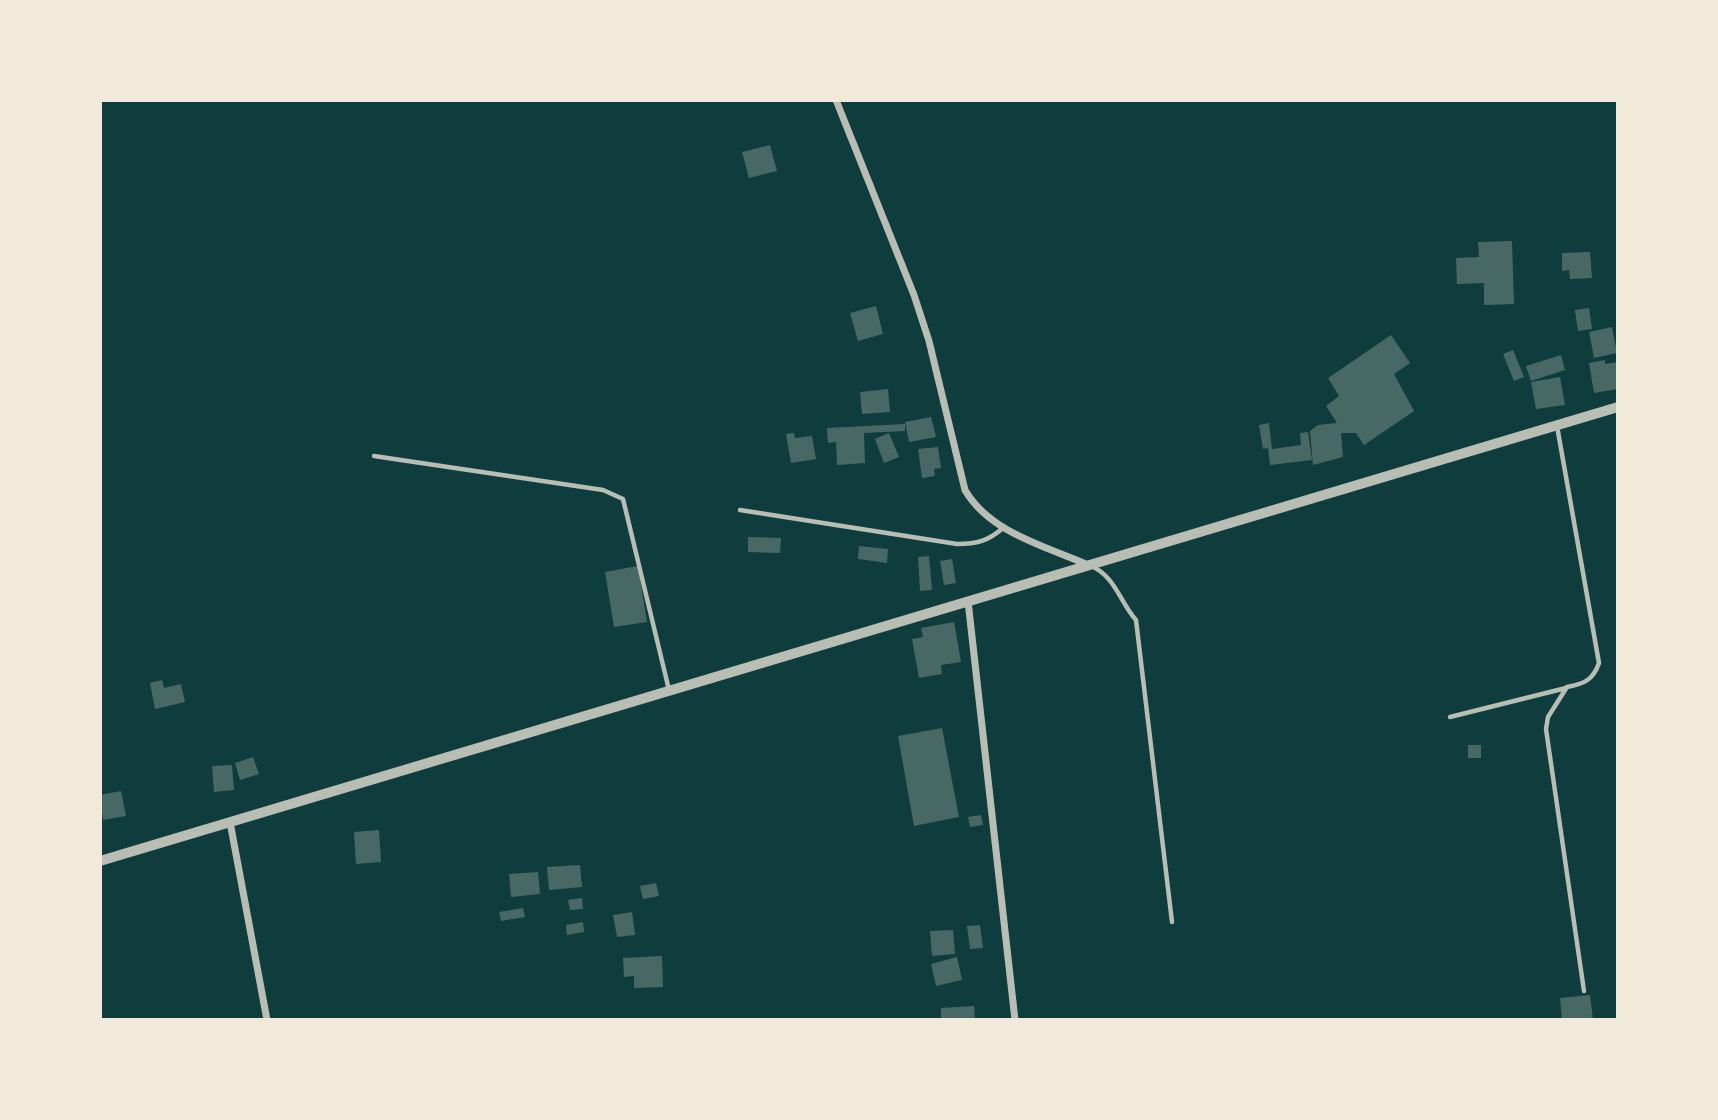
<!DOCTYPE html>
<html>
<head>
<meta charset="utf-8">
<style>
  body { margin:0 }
  #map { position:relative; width:1718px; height:1120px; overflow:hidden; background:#0f3d3e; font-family:Roboto,sans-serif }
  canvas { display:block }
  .frame { position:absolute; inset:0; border:102px solid #f1e9da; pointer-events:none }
</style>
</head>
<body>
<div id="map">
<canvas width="1718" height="1120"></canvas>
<div class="frame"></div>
</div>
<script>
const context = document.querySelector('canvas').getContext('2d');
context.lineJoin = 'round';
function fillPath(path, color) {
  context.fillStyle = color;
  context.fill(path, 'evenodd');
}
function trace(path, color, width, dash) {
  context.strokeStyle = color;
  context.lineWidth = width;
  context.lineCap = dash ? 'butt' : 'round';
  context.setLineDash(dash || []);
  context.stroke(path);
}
const building = new Path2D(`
  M770,145l7,26 -28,7 -7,-26z
  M1512,241l2,63 -30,1v-22l-27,1 -1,-26 23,-1 -1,-15z
  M1590,252l2,26 -22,1 -1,-9 -7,1v-18z
  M876,306l7,28 -25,7 -8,-28z
  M1589,308l3,21 -14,2 -3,-21z
  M1612,327l5,26 -23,5 -5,-26z
  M1391,335l19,28 -16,11 20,37 -50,34 -8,-12h-15l2,24 -30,8 -3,-34 8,-6 19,-2 -11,-17 13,-10 -11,-18z
  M1513,350l11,27 -10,4 -11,-27z
  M1561,355l4,15 -34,11 -5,-15z
  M1605,360v4l13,-2v27l-24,4 -5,-30z
  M1560,377l5,28 -29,4 -5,-27z
  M888,389l2,23 -28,2 -2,-22z
  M931,417l5,20 -27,5 -4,-20z
  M1269,423l3,26 29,-4 -1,-12 8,-1 4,28 -42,5 -2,-17 -5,1 -4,-24z
  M905,424v7l-41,2 1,30 -28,2 -1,-23 -8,1 -1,-15z
  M794,433l1,5 17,-2 4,23 -25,4 -5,-29z
  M889,433l10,24 -15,6 -9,-24z
  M938,447l3,21 -7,1 1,7 -13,2 -4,-29z
  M748,537l33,1 -1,15 -32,-1z
  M859,546l29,3 -1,14 -29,-4z
  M929,556l3,34 -12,1 -2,-34z
  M952,559l4,24 -12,2 -4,-24z
  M638,566l9,56 -33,5 -9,-55z
  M954,622l7,40 -20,3 1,9 -23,4 -7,-39 11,-2 -2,-9z
  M162,680l2,8 17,-4 4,18 -30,7 -5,-26z
  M942,728l17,89 -45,9 -16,-90z
  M1468,745h13v13h-13z
  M253,757l6,17 -19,6 -5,-17z
  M232,765l2,25 -20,2 -2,-26z
  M121,791l5,25 -23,4 -3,-25z
  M981,815l2,10 -13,2 -2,-10z
  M379,830l2,32 -25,2 -2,-32z
  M580,865l2,22 -33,3 -2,-23z
  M538,872l2,22 -29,3 -2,-23z
  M656,883l3,13 -16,3 -3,-13z
  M582,898l1,11 -13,1 -2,-10z
  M523,908l2,9 -24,4 -2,-9z
  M632,912l3,23 -18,2 -4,-22z
  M583,922l1,10 -17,3 -1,-10z
  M980,925l3,23 -13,1 -3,-23z
  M953,930l2,24 -23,2 -2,-25z
  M662,956l1,31 -29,1v-12l-10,1 -1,-19z
  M957,957l5,23 -26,6 -5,-22z
  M1590,995l3,25h-31l-2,-22z
  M974,1006l1,14h-34v-12z`);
const service = new Path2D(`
  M1557,426l42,237c-6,17 -15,21 -32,24l-19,30 -2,12 38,262
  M374,456l229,34 20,9 46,191
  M740,510l217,34c20,0 31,-3 46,-16
  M1091,566c24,10 29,36 45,54l36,302
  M1450,717l116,-29`);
const minor = new Path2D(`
  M836,100l78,195 15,46 36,149c25,43 80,56 123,75
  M968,601l47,419
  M230,822l37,198`);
const tertiary = new Path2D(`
  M100,861l1518,-454`);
fillPath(building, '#486865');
trace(service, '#b8beb3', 4.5);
trace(minor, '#b8beb3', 7);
trace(tertiary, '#b8beb3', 10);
</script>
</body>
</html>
